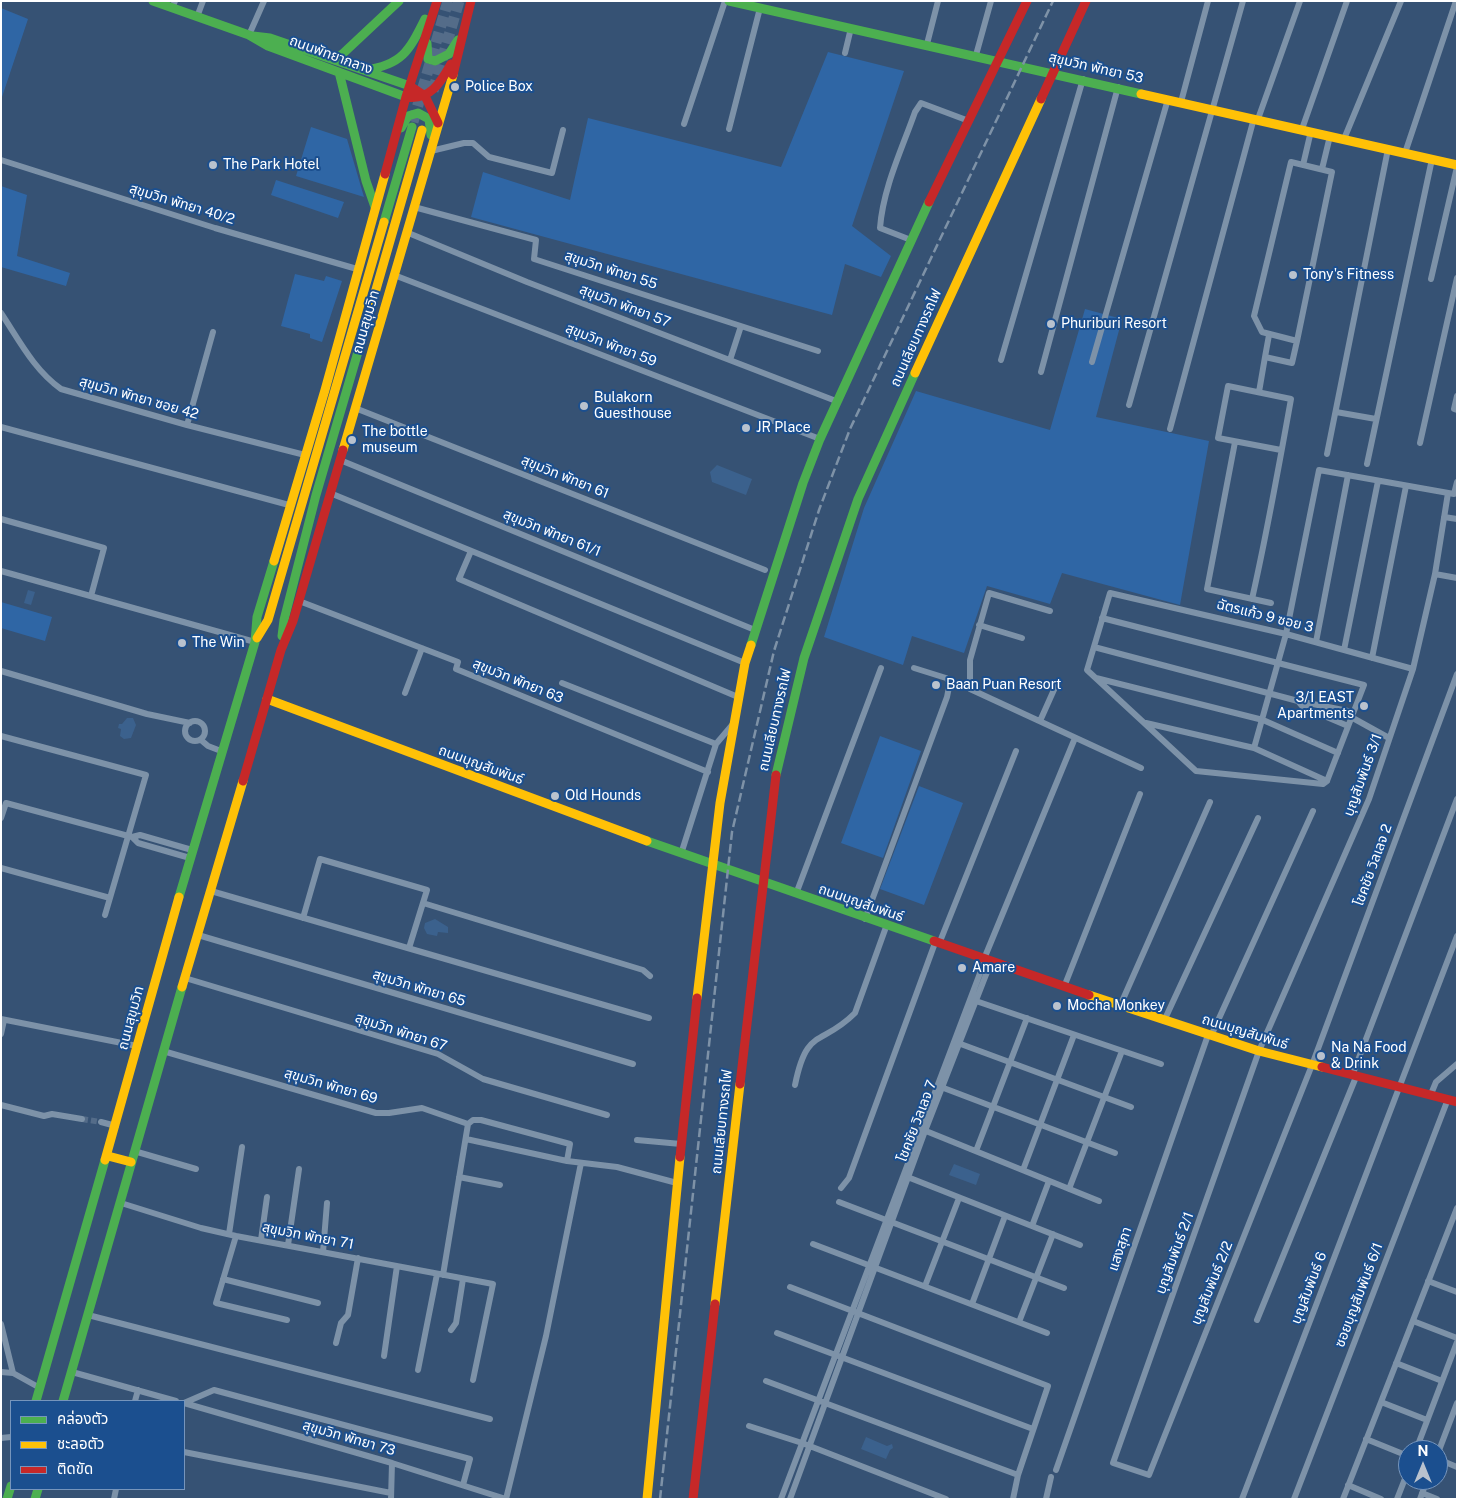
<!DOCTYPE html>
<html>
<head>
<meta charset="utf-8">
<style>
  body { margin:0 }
  #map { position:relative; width:1458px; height:1500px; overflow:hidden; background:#365274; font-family:"Public Sans","Noto Sans Thai",sans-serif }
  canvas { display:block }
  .frame { position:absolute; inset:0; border:2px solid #fff; pointer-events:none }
  .legend { position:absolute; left:10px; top:1400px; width:175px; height:90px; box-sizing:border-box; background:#1b4f8f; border:1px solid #7695bc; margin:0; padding:6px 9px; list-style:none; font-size:15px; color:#fff }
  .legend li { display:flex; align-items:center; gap:10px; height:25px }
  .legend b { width:25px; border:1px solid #7695bc }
  .north { position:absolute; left:1398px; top:1440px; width:50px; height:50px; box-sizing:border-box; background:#1b4f8f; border:1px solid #7695bc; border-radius:50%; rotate:0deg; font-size:14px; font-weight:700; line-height:20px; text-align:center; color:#fff }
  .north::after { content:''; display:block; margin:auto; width:18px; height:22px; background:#b9c2ce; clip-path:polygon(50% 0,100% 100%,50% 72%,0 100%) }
</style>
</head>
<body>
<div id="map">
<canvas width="1458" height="1500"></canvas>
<div class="frame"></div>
<ul class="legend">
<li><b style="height:6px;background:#4caf50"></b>คล่องตัว</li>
<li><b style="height:6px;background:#ffc107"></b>ชะลอตัว</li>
<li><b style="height:6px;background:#c62828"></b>ติดขัด</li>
</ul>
<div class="north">N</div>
</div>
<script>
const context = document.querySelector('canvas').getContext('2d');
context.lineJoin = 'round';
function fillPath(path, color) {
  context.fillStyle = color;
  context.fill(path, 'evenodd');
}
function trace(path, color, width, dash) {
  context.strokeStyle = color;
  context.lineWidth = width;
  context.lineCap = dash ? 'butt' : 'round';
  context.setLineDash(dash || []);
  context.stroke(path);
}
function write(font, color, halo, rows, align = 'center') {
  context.font = font + ' "Public Sans","Noto Sans Thai",sans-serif';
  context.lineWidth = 4;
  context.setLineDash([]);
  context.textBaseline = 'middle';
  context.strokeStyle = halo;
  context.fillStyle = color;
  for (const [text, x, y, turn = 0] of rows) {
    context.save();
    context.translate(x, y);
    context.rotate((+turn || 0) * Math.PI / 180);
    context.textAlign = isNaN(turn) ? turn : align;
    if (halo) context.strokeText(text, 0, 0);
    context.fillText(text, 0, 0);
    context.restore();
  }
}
const green = new Path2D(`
  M1,8l27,11 -27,81z
  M828,52l76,19 -52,155 39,30 -10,21 -36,-13 -13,51 -361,-98 12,-45 87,28 18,-82 193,49z
  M311,127l36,12 17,58 -68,-21z
  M276,180l68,22 -6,16 -67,-23z
  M1,186l26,9 -10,61 53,17 -4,13 -65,-19z
  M295,274l29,7 2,-5 16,5 -20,61 -12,-4v-4l-29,-8z
  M1085,309l37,10 -26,98 113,24 -29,164 -118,-32 -12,31 -63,-18 -23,67 -52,-17 -9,29 -79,-28 40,-129 52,-117 134,39z
  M1,602l51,15 -7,24 -44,-13z
  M880,736l41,15 -38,107 -42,-15z
  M919,786l44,17 -39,102 -44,-16z`);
const water = new Path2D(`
  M717,465l35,14 -6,16 -34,-13 -2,-10z
  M28,590l7,2 -4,13 -7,-2z
  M127,718h6l3,7 -5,13 -7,1 -4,-3 1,-7 -3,-1 1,-4h3z
  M435,919l13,8v6l-10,-1 -1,4 -10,-2 -3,-6 1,-5z
  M954,1164l26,10 -4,11 -27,-10z
  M866,1437l21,9 5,-2 1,4 -3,2 -4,9 -25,-10z`);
const streetTunnel = new Path2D(`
  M82,1119l19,3`);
const highwayTunnel = new Path2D(`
  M433,91l26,-90
  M413,122l35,-121`);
const street = new Path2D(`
  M172,8l3,-7
  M197,17l6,-16
  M249,35l15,-34
  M927,44l11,-43
  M845,53l6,-25
  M976,55l15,-54
  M1181,102l27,-101
  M1258,119l42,-118
  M684,124l41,-123
  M729,129l31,-121
  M1302,129l45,-128
  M1344,139l57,-138
  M431,151l33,-8h9l16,14 63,16 11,-43
  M1405,153l51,-152
  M1,160l214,68 142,41
  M1303,165l8,-34
  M1322,169l8,-33
  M414,207l122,33 -2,19 284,92
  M406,232l121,50 309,119
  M911,240l-31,-12c3,-40 22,-79 35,-116l6,-9 48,18
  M394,275l426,164
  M1431,279l26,-112
  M1,313c18,27 33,57 60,76l126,36 118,30
  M1269,335l-4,22 27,6 5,-22 35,-169 -41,-10 -37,154 8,16 35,9
  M730,360l11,-34
  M1001,360l82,-281
  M1092,362l76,-263
  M1041,372l77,-285
  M1259,392l6,-35
  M1457,396l-3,13 3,1
  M1129,405l114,-404
  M355,408l410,162
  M1336,412l40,7
  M187,425l26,-93
  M1,427l288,78
  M1170,429l84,-311
  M1235,442l-28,147 64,14
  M1420,443l37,-165
  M1327,454l61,-305
  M340,460l415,170
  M1367,464l65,-305
  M330,493l415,170
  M1448,493l-13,81 -22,95 -44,130 -110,252 -146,412 36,12 163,-410 145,-391
  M1444,517l13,2
  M1,519l103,29 -13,48
  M471,551l-12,28 279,118
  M1,571l254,71
  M1435,574l22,4
  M1252,599c15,-66 27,-133 39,-200l-63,-13 -10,52 63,12
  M299,601l159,61 -2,7 252,103
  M1050,611l-61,-18 -19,67v29l171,79
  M1102,618l262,67 -37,96
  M979,625l43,13
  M1316,642l32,-167
  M1094,647l204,54 55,11
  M1344,650l34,-169
  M1372,658l34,-172
  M1,671l146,43 43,9
  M1096,678l167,42 75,33
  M562,683l154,61
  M405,693l17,-45
  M1298,701l5,6 45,19
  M1351,717l38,21
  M1040,721l17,-38
  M185 731a10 10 0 1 1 20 0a10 10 0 1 1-20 0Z
  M1146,723l108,25 73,33
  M1,736l145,39 -41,140
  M201,740l7,6 13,5
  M1254,748l32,-114 33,-164 135,24 3,-12
  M1327,781l-4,3 -127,-13 -109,-101 23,-77 176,41 127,35
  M1,818l5,-15 126,34 6,6 52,15
  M132,837l8,-2 52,15
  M681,854l35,-110 17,-20
  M1,868l109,30
  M211,891l438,127
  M796,894l85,-226
  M423,903l220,67 7,6
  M303,918l17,-59 107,31 -18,58
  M865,919l82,-222 3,-15 -4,-4 -32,-10
  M198,935l435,129
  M939,944l77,-193
  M984,959l91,-221
  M185,978l253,76 45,25 124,36
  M1064,987l76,-193
  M973,1000l188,64
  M1120,1006l90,-204
  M1,1019l136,27
  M1164,1021l94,-203
  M1,1034l3,-14
  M1211,1036l102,-225
  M958,1043l173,64
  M163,1051l213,62h13l33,-5 46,16 5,-4h8l89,24 -3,17
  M1352,1076l105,-277
  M795,1085c12,-59 26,-38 60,-72l31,-86
  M941,1087l174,66
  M1431,1094l5,-12 21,-18
  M1,1105l43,11 8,-2 30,5
  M101,1122l15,4
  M921,1129l178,72
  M466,1139l101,22 50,6 60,16
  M637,1140l44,4
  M134,1151l62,18
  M976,1151l51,-133
  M1023,1170l51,-135
  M905,1176l175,69
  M459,1177l41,8
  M841,1188l8,-10 86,-235
  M1069,1189l53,-138
  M839,1202l225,86
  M121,1203l80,25 35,8 257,48 -20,96
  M1032,1226l17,-45
  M229,1234l13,-87
  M236,1236l-20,67 71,17
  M261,1240l6,-43
  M813,1244l234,89
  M288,1245l11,-76
  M323,1252l4,-49
  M443,1275l25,-151
  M223,1279l95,24
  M1428,1281l29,11
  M925,1286l34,-88
  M790,1287l258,99 -30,89 -5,24
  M972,1304l33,-88
  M88,1315l402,104
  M1257,1320l99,-243
  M1413,1321l44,17
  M1019,1322l34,-88
  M1,1324l12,49
  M451,1330l5,-7 7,-44
  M777,1333l256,96
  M336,1343l5,-20 7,-8 10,-57
  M384,1356l13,-90
  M1396,1363l46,18
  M418,1370l19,-96
  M1,1372l12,1 27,15
  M72,1372l104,29
  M766,1381l252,94
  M135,1401l3,-11
  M1381,1402l46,18
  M184,1403l208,60 114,36
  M184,1403l30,-13 256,69 -7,26
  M749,1426l53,17 144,56
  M1,1438l10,-1
  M1366,1439l42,17
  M1416,1450l41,-108
  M184,1452l207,41
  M1438,1453l19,-50
  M1438,1459l19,8
  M1056,1470l152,-435
  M1348,1485l33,14
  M1422,1493l15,6
  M114,1499l2,-10
  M391,1499l1,-36
  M506,1499l40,-163 35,-173
  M781,1499l204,-539
  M790,1499l135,-368 66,-169
  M1046,1499l5,-22
  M1242,1499l215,-563
  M1294,1499l154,-400
  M1343,1499l114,-291
  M1397,1499l11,-28
  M1420,1499l7,-19`);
const fast = new Path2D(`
  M153,1l96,34 19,11 138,51
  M729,1l412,93
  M253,36l17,2 140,48
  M427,43l1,16 7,2 14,-7 9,-14
  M336,60l63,-59
  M365,70c37,-5 44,-19 60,-51
  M339,72l27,109 9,26
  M401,128l7,-12 10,-3 11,6 2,16
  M384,222l28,-95
  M282,636l2,-16 32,-125 44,-150
  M751,645l52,-162 17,-44 109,-237
  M776,775l28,-117 54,-159 57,-126
  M647,841l287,100
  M179,897l76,-255 2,-25 17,-56
  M36,1401l69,-241
  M63,1401l119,-414
  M7,1499l4,-13
  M35,1499l3,-10`);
const slow = new Path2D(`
  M1141,94l316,71
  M360,345l62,-215
  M915,373l126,-274
  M343,450l110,-375
  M274,561l51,-171 60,-216
  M257,638l11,-18 116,-398
  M267,699l380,142
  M182,987l61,-206
  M1089,995l170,56 63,16
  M697,998l23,-195 25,-140 6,-18
  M108,1156l23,6
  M105,1160l74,-263
  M715,1304l25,-220
  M647,1499l33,-342`);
const jam = new Path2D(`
  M453,75l18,-74
  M410,86l15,10 13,27
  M406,97c24,4 35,-15 45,-33
  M1041,99l45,-98
  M385,174l21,-77 31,-96
  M929,202l98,-201
  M243,781l38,-131 12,-29 50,-171
  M934,941l155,54
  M1322,1067l135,35
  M740,1084l36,-309
  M680,1157l17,-159
  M693,1499l22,-195`);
const rail = new Path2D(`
  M660,1499l72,-667 42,-181 45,-141 31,-81 203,-428`);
const markers = [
  [455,87,5,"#b9c2ce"],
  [213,165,5,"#b9c2ce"],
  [1293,275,5,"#b9c2ce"],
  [1051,324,5,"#b9c2ce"],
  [584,406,5,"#b9c2ce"],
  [746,428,5,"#b9c2ce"],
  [352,440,5,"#b9c2ce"],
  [182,643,5,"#b9c2ce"],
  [936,685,5,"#b9c2ce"],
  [1364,706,5,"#b9c2ce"],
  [555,796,5,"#b9c2ce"],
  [962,968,5,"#b9c2ce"],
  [1057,1006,5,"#b9c2ce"],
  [1321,1056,5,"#b9c2ce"]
];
const streetNames = [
  ["ถนนพัทยากลาง",331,55,20],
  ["สุขุมวิท พัทยา 53",1096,68,13],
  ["สุขุมวิท พัทยา 40/2",182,204,17],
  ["สุขุมวิท พัทยา 55",611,270,18],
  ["สุขุมวิท พัทยา 57",625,306,21],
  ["ถนนสุขุมวิท",366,322,-74],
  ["ถนนเลียบทางรถไฟ",916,338,-66],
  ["สุขุมวิท พัทยา 59",611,345,21],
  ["สุขุมวิท พัทยา ซอย 42",139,398,16],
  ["สุขุมวิท พัทยา 61",565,477,22],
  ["สุขุมวิท พัทยา 61/1",552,533,22],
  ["ฉัตรแก้ว 9 ซอย 3",1265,616,14],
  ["สุขุมวิท พัทยา 63",518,681,22],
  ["ถนนเลียบทางรถไฟ",775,720,-77],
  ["ถนนบุญสัมพันธ์",481,765,20],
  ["บุญสัมพันธ์ 3/1",1363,775,-70],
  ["โชคชัย วิลเลจ 2",1373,865,-70],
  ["ถนนบุญสัมพันธ์",861,903,19],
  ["สุขุมวิท พัทยา 65",419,988,17],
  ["ถนนสุขุมวิท",131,1018,-75],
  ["สุขุมวิท พัทยา 67",401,1032,18],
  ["ถนนบุญสัมพันธ์",1245,1032,17],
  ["สุขุมวิท พัทยา 69",331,1086,16],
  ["โชคชัย วิลเลจ 7",917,1121,-69],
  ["ถนนเลียบทางรถไฟ",722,1122,-84],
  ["สุขุมวิท พัทยา 71",308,1236,11],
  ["แสงสุภา",1120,1249,-71],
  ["บุญสัมพันธ์ 2/1",1175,1253,-70],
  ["บุญสัมพันธ์ 2/2",1212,1283,-68],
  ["บุญสัมพันธ์ 6",1309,1288,-69],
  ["ซอยบุญสัมพันธ์ 6/1",1359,1295,-69],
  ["สุขุมวิท พัทยา 73",349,1438,16]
];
const poiNames = [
  ["Police Box",465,87],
  ["The Park Hotel",223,165],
  ["Tony's Fitness",1303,275],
  ["Phuriburi Resort",1061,324],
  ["Bulakorn",594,398],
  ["Guesthouse",594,414],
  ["JR Place",756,428],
  ["The bottle",362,432],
  ["museum",362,448],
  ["The Win",192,643],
  ["Baan Puan Resort",946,685],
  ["3/1 EAST",1354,698,"right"],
  ["Apartments",1354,714,"right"],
  ["Old Hounds",565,796],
  ["Amare",972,968],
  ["Mocha Monkey",1067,1006],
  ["Na Na Food",1331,1048],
  ["& Drink",1331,1064]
];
fillPath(green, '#2f66a5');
fillPath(water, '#3b618d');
trace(streetTunnel, '#546c89', 6, [6, 3]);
trace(highwayTunnel, '#546c89', 11, [11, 5.5]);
trace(street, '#7d92a8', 6);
trace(fast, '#4caf50', 9);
trace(slow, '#ffc107', 9);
trace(jam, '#c62828', 9);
trace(rail, '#7e92a7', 2.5, [9, 4]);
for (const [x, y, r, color] of markers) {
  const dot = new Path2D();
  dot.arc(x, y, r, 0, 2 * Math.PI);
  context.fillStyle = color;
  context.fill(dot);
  trace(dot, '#1b4f8f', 2);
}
write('14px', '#fff', '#1b4f8f', streetNames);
write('14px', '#fff', '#1b4f8f', poiNames, 'left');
</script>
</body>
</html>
